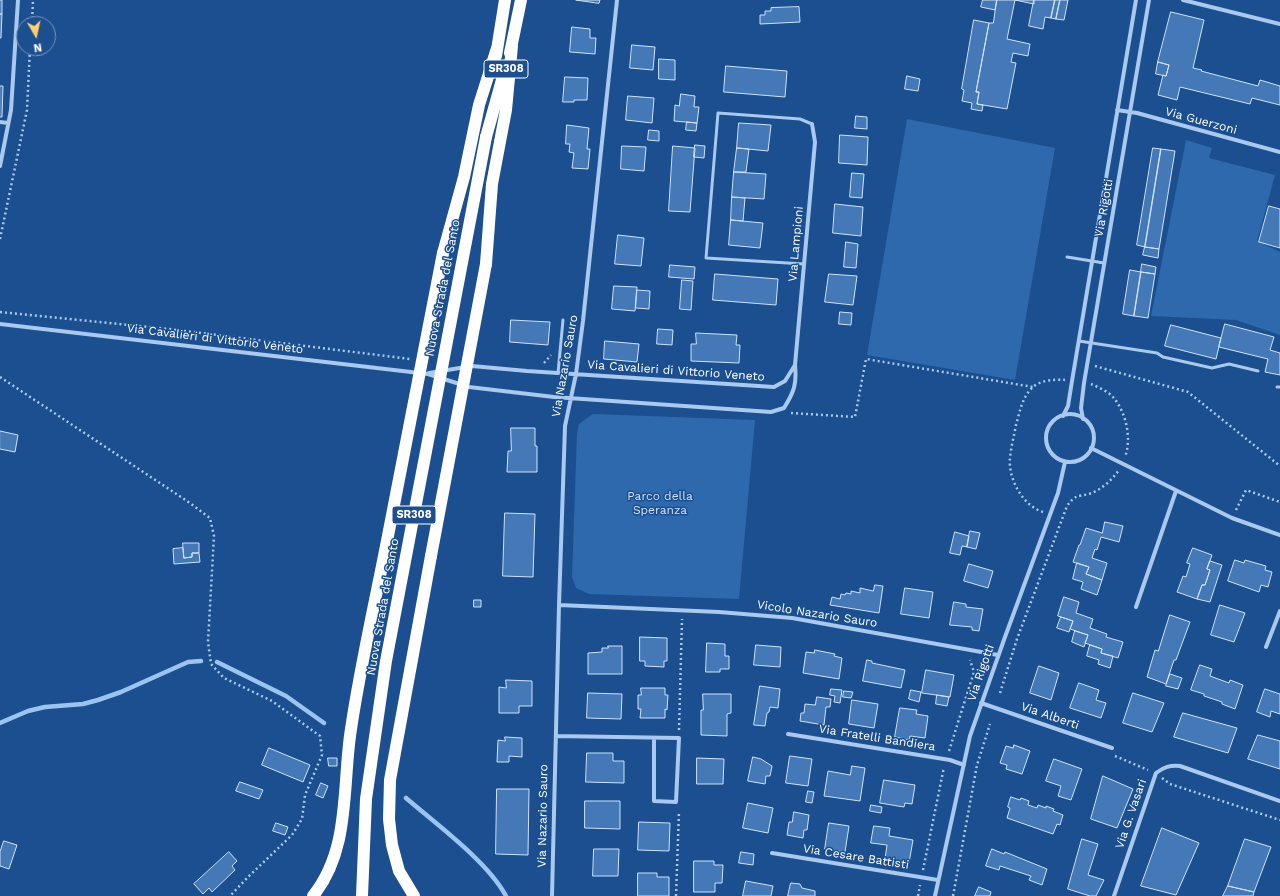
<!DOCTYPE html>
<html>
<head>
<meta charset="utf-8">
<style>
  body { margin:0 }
  #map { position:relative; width:1280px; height:896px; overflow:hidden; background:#1b4f8f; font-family:"Work Sans",sans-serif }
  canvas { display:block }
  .north { position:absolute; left:16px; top:16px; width:40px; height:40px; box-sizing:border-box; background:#1b4f8f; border:1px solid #7695bc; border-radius:50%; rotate:171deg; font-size:11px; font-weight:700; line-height:16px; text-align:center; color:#fff }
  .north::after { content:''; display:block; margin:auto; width:14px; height:18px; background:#ffd166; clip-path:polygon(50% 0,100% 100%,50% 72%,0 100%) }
</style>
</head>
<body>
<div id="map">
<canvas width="1280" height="896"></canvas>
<div class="north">N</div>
</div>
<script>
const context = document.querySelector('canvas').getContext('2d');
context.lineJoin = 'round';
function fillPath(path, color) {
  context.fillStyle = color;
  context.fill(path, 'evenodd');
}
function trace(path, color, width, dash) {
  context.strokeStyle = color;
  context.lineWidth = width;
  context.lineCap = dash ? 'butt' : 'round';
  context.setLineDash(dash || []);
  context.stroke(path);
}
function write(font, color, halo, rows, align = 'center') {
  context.font = font + ' "Work Sans",sans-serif';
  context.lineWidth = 3;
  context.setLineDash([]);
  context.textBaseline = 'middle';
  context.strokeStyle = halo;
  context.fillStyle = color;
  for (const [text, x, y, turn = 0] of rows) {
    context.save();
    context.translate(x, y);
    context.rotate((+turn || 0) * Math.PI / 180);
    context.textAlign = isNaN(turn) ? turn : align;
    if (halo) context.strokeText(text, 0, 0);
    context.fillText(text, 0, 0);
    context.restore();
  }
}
const green = new Path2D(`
  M907,119l148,29 -40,232 -148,-25z
  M1186,140l26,8 -3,10 66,17 -18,66 23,11v83l-44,-15 -85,-4z
  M593,414l162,6 -16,179 -150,-5 -13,-6 -4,-11 5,-144 2,-9z`);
const stream = new Path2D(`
  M217,662l69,34 38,27
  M0,723l28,-12 17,-4 38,-3 15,-4 23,-8 67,-30 13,-1
  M406,798c30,26 81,63 100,98`);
const building = new Path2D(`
  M0,0h2v14h-2z
  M576,0h24l-1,3z
  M983,0h14l-2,10 -14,-3z
  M997,0h37v4l-19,-4 -8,39 23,5 -2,12 -15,-3 -2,9 5,1 -9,46 -30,-5 2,-12h-3l13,-69h4z
  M1034,0h21l-4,18 -6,-1 -2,12 -14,-3z
  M1055,0h5l-4,19 -5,-1z
  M1060,0h8l-4,20 -8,-1z
  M799,7l1,15 -40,2v-9h5v-4h6v-3z
  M1171,12l33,8 -11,48 9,2 -1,1 57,15 2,-6 20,6v19l-28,-7 -2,6 -70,-17 -3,13 -19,-5 5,-20 3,1 3,-11 -11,-3z
  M0,14h2l-1,24h-1z
  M974,20l15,3 -13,69h3l-2,12 6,1 -1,6 -11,-2 1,-6 -10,-2 2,-11 -2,-1z
  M572,27l18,2v9h6l-1,16 -25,-2z
  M632,45l23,2 -2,23 -23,-2z
  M659,59l16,1v20l-16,-1z
  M1158,62l11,3 -3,11 -10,-2z
  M726,66l61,5 -2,26 -61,-5z
  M907,76l13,3 -2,12 -13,-2z
  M565,77l23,1 -1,22h-13v2h-11z
  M0,86h3l-1,31h-2z
  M681,94l14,2 -1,11h5l-2,16 -23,-2 1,-16 4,1z
  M628,96l26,2 -2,25 -26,-3z
  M856,116l11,1v12l-12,-1z
  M687,122l10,1 -1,8 -10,-1z
  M739,123l32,2 -3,26 -31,-3z
  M567,125l22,3 -2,21h3l-2,20 -16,-1 2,-15 -5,-1 1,-8h-4z
  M649,130l10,1v10l-11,-1z
  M840,135l28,2 -1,28 -28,-2z
  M695,145l10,1 -1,12 -10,-1z
  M622,146l24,1 -2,24 -23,-2z
  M673,146l22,2 -5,64 -21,-1z
  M737,148l12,1 -3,23h-12z
  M1153,148l8,1 -16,98 -8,-2z
  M1161,149l14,2 -16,98 -14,-2z
  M734,172l32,2 -2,25 -32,-2z
  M852,173l12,1 -2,24 -12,-1z
  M732,197l13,1 -2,23 -12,-1z
  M835,204l28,3 -2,29 -28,-3z
  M1269,206l11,3v39l-21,-6z
  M731,220l32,3 -3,25 -31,-3z
  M618,235l26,3 -3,28 -26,-2z
  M846,242l12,2 -2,24 -12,-1z
  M1145,247l14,2 -1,9 -15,-3z
  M1142,264l14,3 -1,7 -14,-2z
  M670,265l25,2 -1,12 -25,-2z
  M1130,270l11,2 -7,44 -11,-2z
  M1141,272l14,2 -7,44 -14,-2z
  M715,274l63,5 -2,26 -63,-5z
  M829,274l28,2 -4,29 -28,-3z
  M682,280l11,1 -2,29 -11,-1z
  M614,286l23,1 -2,24 -23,-2z
  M637,290l13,1 -1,18 -13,-1z
  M840,312l12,1 -1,12 -12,-1z
  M511,320l39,2 -2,23 -38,-3z
  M1225,324l49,13 -4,13 10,3v22l-15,-3 3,-13 -49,-12z
  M1171,325l50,13 -5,21 -51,-13z
  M658,329l15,1 -1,15 -15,-1z
  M696,333l41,2 -1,10h4l-1,18 -48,-2v-17h5z
  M605,341l34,3 -2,18 -33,-3z
  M511,428h24v18h2v26h-30l1,-21h3z
  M0,431l18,4 -3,17 -15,-3z
  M505,513l30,1 -2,63 -30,-1z
  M1105,522l18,4 -4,16 -18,-5 -4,13 -2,-1 -3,9 15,5 -5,17 -16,-6 3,-7 -16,-5 6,-17h1l6,-17 16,5z
  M970,531l10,2 -4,16 -9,-2z
  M955,532l14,4 -2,11 -5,-1 -2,9 -10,-2z
  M183,543h16v10h-7v4l-8,1z
  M183,548l1,10 8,-1v-4h7l1,9 -26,2 -1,-15z
  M1193,548l19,7 -5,14 3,1 -5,15h-3l-5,14 -20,-7 6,-16 3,1 4,-13 -3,-1z
  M1235,560l9,3 1,-3 21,6 -1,4 7,2 -4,15 -7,-2 -2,7 -31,-11z
  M1210,561l12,4 -12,37 -13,-3 5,-14h3l5,-15 -3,-1z
  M1077,563l12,4 -3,7 16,6 -5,15 -16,-6 2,-7 -10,-3z
  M969,564l24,7 -5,17 -24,-7z
  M875,585l8,1 -4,27 -49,-8 2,-8 8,2 1,-5 4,1 1,-2 5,1v-3l9,2v-5l13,3z
  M905,588l28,4 -4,26 -28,-4z
  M1064,597l15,5 -3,11 17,6 -3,9 17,6 -1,3 17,5 -5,16 -17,-5 1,-4 -17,-6 3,-8 -18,-6 3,-8 -15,-5z
  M474,600h7v7h-7z
  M954,602l12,2v3l17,2 -4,22 -7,-1v-3l-22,-2z
  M1220,605l25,8 -11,29 -23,-7z
  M1170,615l20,7 -14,38h-2l-8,24 -19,-7 8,-27 3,1z
  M1061,617l12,4 -4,11 -12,-4z
  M1075,631l13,4 -4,12 -12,-5z
  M640,637l27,1v23h-3v6l-19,-1v-5h-5z
  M707,643l18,1v12h4v13h-9v3h-14z
  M756,645l25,2 -1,20 -26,-2z
  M1090,645l12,4 -1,4 12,3 -3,12 -12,-4 1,-4 -12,-4z
  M608,646h14v28h-34v-21l14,-1v-4h6z
  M815,650l20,4 -1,2 8,2 -3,21 -36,-6 3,-21 8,1z
  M867,660l5,1v2l33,7 -4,18 -38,-7z
  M1200,665l12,4 -2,7 19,7 1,-3 13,5 -8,24 -13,-5v-2l-18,-6v-2l-13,-4z
  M1039,666l20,7 -8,27 -21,-7z
  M926,670l28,5 -4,22 -28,-4z
  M1170,674l12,4 -4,11 -12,-3z
  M506,680l26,1v25h-13v7h-20v-26l7,1z
  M1079,683l20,7 -3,10 10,3 -5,15 -31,-10z
  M760,686l20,3 -2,19 -8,-1 -1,5 -2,1 -2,13 -11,-1z
  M641,688h24v7h3l-1,15 -2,-1v9h-25l1,-9h-3v-14h3z
  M831,689l11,1 -2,13 -6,-1 1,-6 -5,-1z
  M1265,689l15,5v20l-9,-3 -1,6 -13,-5z
  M911,690l10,2 -2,10 -10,-3z
  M844,691l9,1 -2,6 -8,-1z
  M588,693l34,1 -1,25 -34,-1z
  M1133,693l31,10 -12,29 -29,-9z
  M703,694h28v19l-4,1v22l-26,-1v-25h2z
  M937,695l12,2 -2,9 -11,-2z
  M817,697l14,2 -1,8h-4l-2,18 -24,-4 1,-8h3l1,-9 10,1z
  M852,700l26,4 -4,24 -25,-4z
  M900,708l17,2 -1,4 12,2 -3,22 -15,-2 -1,4 -14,-3z
  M1183,713l54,15 -9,25 -54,-16z
  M1258,735l22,6v28l-32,-10z
  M505,737l17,1v19l-13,-1v6h-12l1,-22 7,1z
  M1014,745l16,6 -8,23 -16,-5 1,-4 -7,-2 6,-17 7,2z
  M269,748l41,17 -7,17 -41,-17z
  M587,753h26v8h11v22l-38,-1z
  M790,756l22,3 -4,27 -22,-3z
  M753,757l8,2 11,7 -2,10h-4l-1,8 -17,-3z
  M328,758h9v8h-8z
  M697,758l27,1 -1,25h-26z
  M1054,759l28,10 -11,31 -13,-4 3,-10 -15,-5z
  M852,766l13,2 -5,33 -36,-5 4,-25 22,4z
  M1103,776l30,13 -16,39 -26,-9z
  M884,780l31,5 -3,19 -7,-1 -1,4 -24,-4z
  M240,782l23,8 -4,9 -23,-8z
  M321,783l7,3 -5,12 -7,-3z
  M497,789h32l-1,66 -32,-1z
  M808,791l6,1 -2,11 -6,-1z
  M1011,797l9,3 1,-2 8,3 -1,4 9,3 1,-3 8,3v-2l8,3 -1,2 10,4 -3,10 -3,-1 -4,10 -46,-16 3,-10 -2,-1z
  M585,801h35v28l-35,-1z
  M748,803l25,5 -5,25 -25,-5z
  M871,805l11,2 -1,6 -11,-2z
  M794,812l15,3 -2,15h-3l-1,8 -16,-3 2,-13h3z
  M639,822l31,1 -1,28 -31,-1z
  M276,823l12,4 -3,8 -12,-4z
  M829,823l20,3 -4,26 -20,-3z
  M874,826l16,2 -1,8 24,4 -4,23 -24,-4 2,-14 -16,-2z
  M1162,828l37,15 -23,52 -35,-9z
  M1082,839l16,5 -10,31 16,5 -8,16h-6l-22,-7z
  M1245,839l26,8 -17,45 -26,-6z
  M4,841l13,4 -8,24 -9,-3v-14z
  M594,849h25l-1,27h-25z
  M992,849l12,5 1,-2 42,17 -5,16 -13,-5 2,-4 -31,-10 -1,4 -13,-4z
  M229,852l8,9 -5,5 3,4 -23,22 -3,-4 -6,6 -9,-10z
  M741,852l13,2 -1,11 -14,-2z
  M694,861h20v4h9l-1,18h-7v9h-21z
  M638,873h19v4h12v19h-31z
  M746,881l27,5 -2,10h-28z
  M791,883l9,1 2,4 13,3v5h-27z
  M1228,886l26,6 -1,4h-30z
  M979,887l12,5 -1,4h-15z`);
const path = new Path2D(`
  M32,24l1,-24
  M0,239l27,-129 3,-62
  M0,312l169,17 241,30
  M544,363l7,-8
  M1095,366l93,26 92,74
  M0,377l190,126 20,15 4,18 -6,106 3,22 13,14 48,23 48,35 2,19 -17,40 -3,24 -10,16 -44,42 -18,19
  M1091,384c7,3 18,8 22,13 13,15 19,41 12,60
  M791,413l64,4 11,-58 167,28
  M1236,510l10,-20 34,12
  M1043,512c-20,-6 -35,-33 -33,-54 1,-11 4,-22 6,-33 4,-14 6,-28 17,-38 8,-7 22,-8 32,-7
  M1000,693l17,-54 50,-133c8,-11 9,-9 22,-12 12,-4 22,-13 30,-24
  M679,730l3,-111
  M949,751l25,-79 -4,-12
  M1115,756l33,14
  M1162,778l8,6 110,36
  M923,870l21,-103
  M676,896l3,-85
  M918,896l2,-11
  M953,896l24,-131 13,-41`);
const lane = new Path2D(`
  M1067,257l37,6
  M804,264l-98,-6 12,-145 82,6 12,5
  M1079,341l78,12 6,4 49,11 17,-4 29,7
  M558,373l5,-53
  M1277,387h3`);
const street = new Path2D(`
  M1183,0l97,24
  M1117,110l20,3 143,39
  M0,122l8,1
  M0,166l11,-56 7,-110
  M0,324l428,50 41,13 85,10 217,15 13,-4c10,-16 13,-24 11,-43l20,-223 -3,-18
  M429,373l43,-7 55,5 247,16 11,-6 10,-16
  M1046 438a24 24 0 1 1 48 0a24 24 0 1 1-48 0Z
  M1063,416l5,-10 4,-25 64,-381
  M1083,419l-2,-11 3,-25 65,-383
  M1091,448l141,70 48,17
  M559,605l160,7 73,6 206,37
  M1136,607l40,-116
  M1266,647l14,-36
  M981,703l131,45
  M788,734l162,26 14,5
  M556,736l123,2 -3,64 -22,-1v-63
  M772,853l166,27
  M552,896l7,-291 6,-179 11,-52 7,-53 34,-321
  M935,896l35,-160 35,-99 53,-144 7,-31
  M1114,896l42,-123c8,-6 14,-8 24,-7l100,35`);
const highway = new Path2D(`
  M510,53l11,-53
  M496,56l9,-56
  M486,137l17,-61
  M443,253l21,-76 15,-72 18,-57
  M486,264l6,-80 14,-74 6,-64
  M313,896c38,-47 29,-111 38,-167 9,-61 23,-122 35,-183
  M414,896l-15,-25 -7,-26 -3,-26 1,-39 41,-224`);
const highwayBridge = new Path2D(`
  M386,546l57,-293
  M431,556l55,-292
  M362,896l4,-97 20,-138 100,-524`);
const shields = [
  [506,69,44],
  [414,515,44]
];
const shieldNames = [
  ["SR308",506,69],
  ["SR308",414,515]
];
const streetNames = [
  ["Via Guerzoni",1201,121,15],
  ["Via Rigotti",1104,208,-80],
  ["Via Lampioni",796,244,-85],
  ["Nuova Strada del Santo",443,288,-79],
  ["Via Cavalieri di Vittorio Veneto",215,339,7],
  ["Via Nazario Sauro",565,366,-80],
  ["Via Cavalieri di Vittorio Veneto",676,371,4],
  ["Nuova Strada del Santo",383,607,-80],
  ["Vicolo Nazario Sauro",817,614,9],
  ["Via Rigotti",981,673,-71],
  ["Via Alberti",1050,716,19],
  ["Via Fratelli Bandiera",877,738,9],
  ["Via G. Vasari",1131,814,-71],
  ["Via Nazario Sauro",543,816,-89],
  ["Via Cesare Battisti",856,857,9]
];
const parkNames = [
  ["Parco della",660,496],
  ["Speranza",660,510]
];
fillPath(green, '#2e69ad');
trace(stream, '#9cc4f0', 4.5);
fillPath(building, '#4478b7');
trace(building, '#cfe3fa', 1);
trace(path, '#a9c9ee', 2.5, [2, 3]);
trace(lane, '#a9c9ee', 3);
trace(street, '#a9c9ee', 4);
trace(highway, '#fff', 12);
trace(highwayBridge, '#fff', 12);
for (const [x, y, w] of shields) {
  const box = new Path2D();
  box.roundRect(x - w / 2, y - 9, w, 18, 3);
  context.fillStyle = '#1b4f8f';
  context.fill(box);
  trace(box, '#fff', 1);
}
write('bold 11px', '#fff', null, shieldNames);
write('12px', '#fff', '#1b4f8f', streetNames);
write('12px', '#cfe3fa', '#1b4f8f', parkNames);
</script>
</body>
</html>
